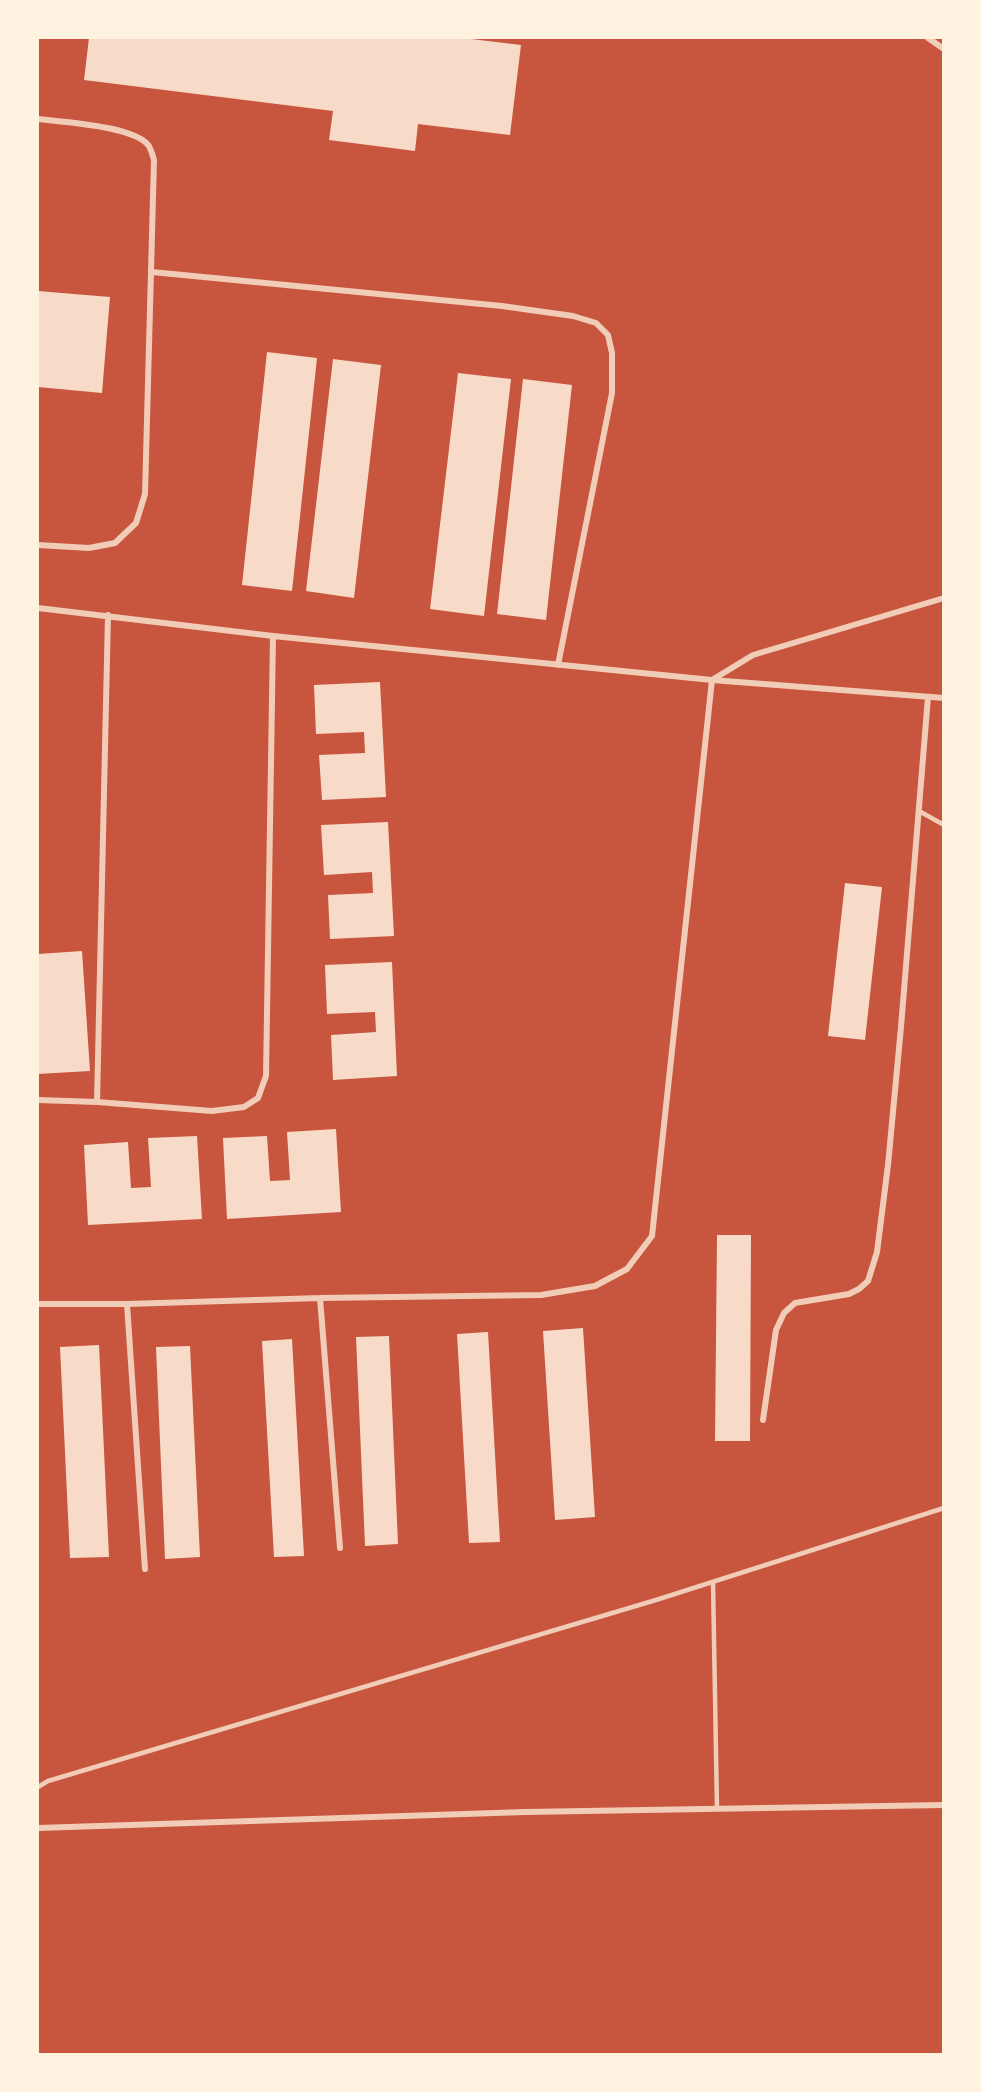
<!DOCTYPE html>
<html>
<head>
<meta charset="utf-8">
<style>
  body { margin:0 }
  #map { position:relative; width:981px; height:2092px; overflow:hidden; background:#c8553d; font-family:"Golos Text",sans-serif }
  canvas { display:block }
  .frame { position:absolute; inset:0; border:39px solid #fff3e0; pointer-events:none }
</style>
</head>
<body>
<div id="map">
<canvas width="981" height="2092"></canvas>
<div class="frame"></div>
</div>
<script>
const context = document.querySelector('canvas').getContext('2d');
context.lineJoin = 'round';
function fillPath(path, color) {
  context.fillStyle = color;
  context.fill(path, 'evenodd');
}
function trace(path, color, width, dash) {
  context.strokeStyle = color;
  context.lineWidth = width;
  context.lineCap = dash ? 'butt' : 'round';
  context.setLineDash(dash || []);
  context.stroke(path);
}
const building = new Path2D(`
  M89,38h374l58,7 -11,90 -92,-11 -3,27 -86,-11 4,-29 -249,-31z
  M38,291l72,6 -8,96 -64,-6z
  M267,352l50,6 -25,233 -50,-6z
  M333,359l48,6 -27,233 -48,-7z
  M458,373l53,6 -27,237 -54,-7z
  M523,379l49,6 -26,235 -49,-6z
  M380,682l6,115 -64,3 -3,-45 46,-2 -1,-21 -48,2 -2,-49z
  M388,822l6,114 -64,3 -2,-44 45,-2 -1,-21 -48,3 -3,-50z
  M845,883l37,4 -17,153 -37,-4z
  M82,951l8,120 -52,3v-120z
  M392,962l5,114 -64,4 -2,-45 45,-3 -1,-20 -48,2 -2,-49z
  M336,1129l5,83 -114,7 -4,-81 44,-2 3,45 20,-1 -3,-48z
  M197,1136l5,83 -114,6 -4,-80 44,-3 3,46 20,-1 -3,-49z
  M717,1235h34l-1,206h-35z
  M583,1328l12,189 -40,3 -12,-189z
  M488,1332l12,210 -31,1 -12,-209z
  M389,1336l9,208 -33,2 -9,-209z
  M292,1339l12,217 -30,1 -12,-216z
  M99,1345l10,212 -39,1 -10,-211z
  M190,1346l10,211 -35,2 -9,-212z`);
const service = new Path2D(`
  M919,811l25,14
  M713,1582l4,227
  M38,1787l10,-6 608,-181 288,-92`);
const minor = new Path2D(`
  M928,38l16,11
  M38,119c24,3 97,7 111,27 2,4 4,10 5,14l-9,334 -9,29 -21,20 -26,5 -51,-3
  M152,272l350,34 71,10 23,7 12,12 4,18v40l-54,272
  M38,608l235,28 439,44 -60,556 -25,33 -32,17 -54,9 -221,3 -193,6h-89
  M712,680l41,-25 191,-57
  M712,680l232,18
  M38,1100l59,2 115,9 32,-4 14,-9 8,-22 7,-440
  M97,1102l11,-487
  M320,1298l20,250
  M127,1304l18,265
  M763,1420l13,-90 8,-17 11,-10 54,-9 10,-5 9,-8 9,-29 11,-87 13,-138 27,-330
  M38,1828l487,-16 419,-7`);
fillPath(building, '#f7dbc8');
trace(service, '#f1ccb7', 4.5);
trace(minor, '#f1ccb7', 6);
</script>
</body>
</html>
